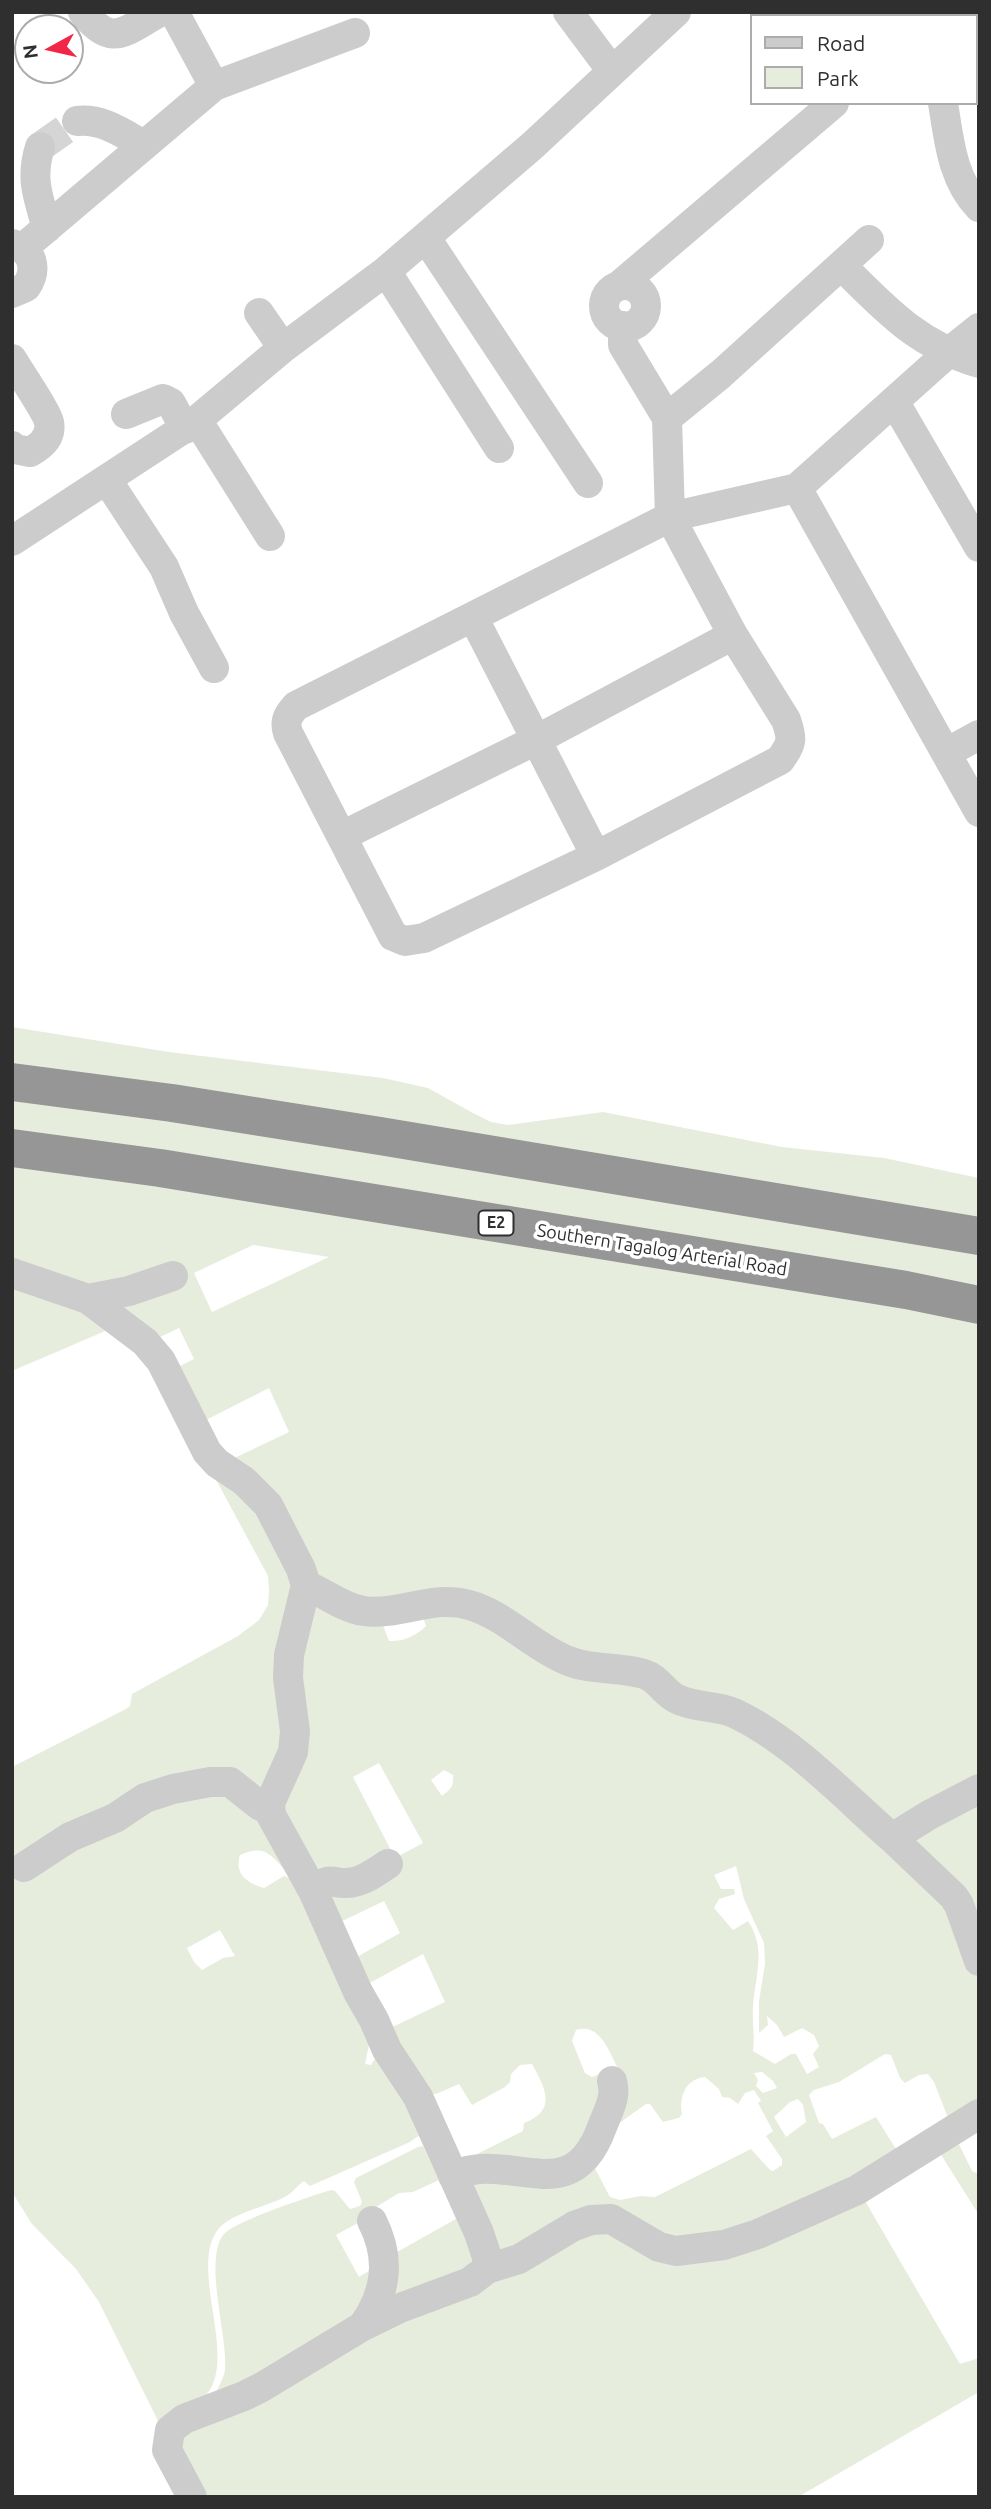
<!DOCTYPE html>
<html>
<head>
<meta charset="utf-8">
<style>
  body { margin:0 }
  #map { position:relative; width:991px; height:2509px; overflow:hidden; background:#fff; font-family:Ubuntu,sans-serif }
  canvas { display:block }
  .frame { position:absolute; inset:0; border:14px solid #2f2f2f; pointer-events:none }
  .legend { position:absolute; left:750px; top:14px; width:228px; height:91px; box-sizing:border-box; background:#fff; border:2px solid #acacac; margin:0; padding:9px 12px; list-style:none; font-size:21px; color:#2f2f2f }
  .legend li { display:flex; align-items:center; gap:14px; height:35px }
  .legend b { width:35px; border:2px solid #acacac }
  .north { position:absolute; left:14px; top:14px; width:70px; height:70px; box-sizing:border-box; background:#fff; border:2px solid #acacac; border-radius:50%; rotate:262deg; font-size:19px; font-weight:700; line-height:28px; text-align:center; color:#2f2f2f }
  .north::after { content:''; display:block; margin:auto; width:24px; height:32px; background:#f22647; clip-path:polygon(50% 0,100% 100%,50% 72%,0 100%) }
</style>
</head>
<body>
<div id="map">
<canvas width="991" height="2509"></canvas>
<div class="frame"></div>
<ul class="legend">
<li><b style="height:9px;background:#ccc"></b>Road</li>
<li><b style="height:19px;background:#e7eddc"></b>Park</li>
</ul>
<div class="north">N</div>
</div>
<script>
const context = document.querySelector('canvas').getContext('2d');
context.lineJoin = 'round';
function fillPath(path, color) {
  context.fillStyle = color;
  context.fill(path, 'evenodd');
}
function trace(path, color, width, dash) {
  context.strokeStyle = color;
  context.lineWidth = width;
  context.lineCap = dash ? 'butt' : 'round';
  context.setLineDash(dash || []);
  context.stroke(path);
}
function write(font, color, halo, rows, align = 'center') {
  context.font = font + ' Ubuntu,sans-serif';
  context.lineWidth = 7;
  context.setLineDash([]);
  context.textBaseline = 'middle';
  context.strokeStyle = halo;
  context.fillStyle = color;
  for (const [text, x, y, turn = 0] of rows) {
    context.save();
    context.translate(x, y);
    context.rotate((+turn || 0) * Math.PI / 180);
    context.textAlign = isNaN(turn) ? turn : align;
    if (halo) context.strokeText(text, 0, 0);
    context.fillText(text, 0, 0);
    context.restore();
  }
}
const green = new Path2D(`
  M12,1027l157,25 214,26 45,10 45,25 18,9 17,3 95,-13 179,35 102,11 95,20v42c-322,-58 -644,-110 -967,-157z
  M12,1093l967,154v44l-967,-157z
  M12,1161l967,158v630l-12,-41 -147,-143 -231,-103 -96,-54 -91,-4 -74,-13 -104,-128 65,-31 -20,-44 -65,33 -41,-66 -151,-87zM253,1245l76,12 -117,55 -18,-39zM179,1328l15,31 -18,9 -16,-31z
  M12,1278l105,48 -105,45z
  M207,1463l30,20 58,88 -5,159 -18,59 -65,-2 47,21 31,62c-16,-17 -21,-25 -45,-15 -6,19 7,28 24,33l20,-12 10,4 64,121 11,44 -4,19 6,1 9,-14 41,83 -11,8 -100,44 -6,-5c-6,4 -10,10 -16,14 -19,12 -58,17 -71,36 -26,36 16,119 -6,157 -11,18 -33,29 -49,41l-63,-127 -23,-33 -44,-45 -20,-32v-425l112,-57 6,-4 2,-12 106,-58 21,-16 9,-15 1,-14 -1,-15zM220,1930l15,26 -12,2 -21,12 -8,-8 -7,-14z
  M309,1595l12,3 28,14 32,8 8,21c14,1 27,-5 37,-15l-4,-12 7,-5 18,-2 30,6 63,41 33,16 61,5 10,3 33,28 55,10 25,16 67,52 117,108 13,18 25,73v120l-29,20 -16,-41 -6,-8 -9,1 -14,8 -5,-5 -9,-23 -6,-1 -46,28 -25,8 -5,5 10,28 4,1 9,15 44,-22 25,40 -38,24 -121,54c-33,8 -68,11 -100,-4 -12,-6 -24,-18 -38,-18 -42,0 -69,47 -107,45l-32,-83 2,-1c40,-4 94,20 122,-17l21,40 10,3 21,-4 14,1 96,-48 19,21 3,1 9,-6v-6l-16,-23 7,-5 -15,-28 3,-2 -7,-11 -9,3 -7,11 -8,-6 -8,-1 -3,-8 -14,-12c-20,2 -26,20 -23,37l-3,4 -16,4 -13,-18h-4l-31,22 -2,-2 -6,4c9,-23 13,-32 6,-56l5,-3c-8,-16 -18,-47 -42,-39l-4,11 13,32 7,4 11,-4 5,1c-4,36 -12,95 -59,97 -14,1 -29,-4 -43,-5 -14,-2 -28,1 -43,0l-2,-4 62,-31 1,-8c34,-13 21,-35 8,-59l-12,1 -9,9 -1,8 -5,5 -33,18 -13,-21 -23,10h-12l-11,-20 -18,-21 -9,-23 59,-28 -22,-48 -57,31 -13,-26 47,-26 -16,-32 -50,24 -54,-109c-7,-24 16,-43 19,-66 3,-26 -6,-50 -7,-76 -2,-26 7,-55 17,-79zM379,1763l44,80 -28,15 -42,-81zM444,1770l9,5c1,11 -2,14 -11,21l-11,-16zM736,1866l8,33 20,44 1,21 -6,37v32l9,-8 -1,-9 10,9 7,12 18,-9 12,7 5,11 -6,8 6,13 -12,7 -11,-20h-5l-16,10 -22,-13c2,-15 -1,-29 0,-44 2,-30 14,-58 -5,-86l-15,9 -19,-22 5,-9 16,-5 -1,-5h-13l-7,-14zM762,2072l11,9 4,7 -14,5 -7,-7 2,-6 -4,-7zM798,2099l5,6 3,17 -20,15 -12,-20 16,-15z
  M956,2138l16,33 7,3v41l-41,-65z
  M423,2146l16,34 -26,12 -14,1 -23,14 -2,7 -38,21 23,42 11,-7 -7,47 -151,83c5,-10 11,-20 13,-30 4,-31 -24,-116 1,-138 16,-13 82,-35 105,-42l4,1 15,18 10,-3 2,-4 -8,-20 2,-4 62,-31z
  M861,2194l99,170 19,-6v34l-181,105h-598l-26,-58 3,-8 418,-206 60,28z
  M461,2216l18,50 -89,42v-52z`);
const minorTunnel = new Path2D(`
  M40,147l37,-26`);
const minor = new Path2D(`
  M83,12c30,37 41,19 77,0
  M169,12l6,2 39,72
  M568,12l44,59
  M975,12l4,1
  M936,16l4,-4
  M943,103c6,37 9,76 36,104
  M77,121c25,-3 45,12 67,24
  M40,147c-10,31 -2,50 7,81
  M426,238l162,245
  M869,240l-148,134 -54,44 3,99 63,118 53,85c7,20 6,23 -6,40l-184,96 -172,82 -19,3 -12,-5 -105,-203c-4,-12 0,-18 8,-27l374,-189 127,-29 152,-136 30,-24
  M12,244c21,6 26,25 14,43l-14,6
  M23,248l191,-162 141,-53
  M842,266c44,44 75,78 137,97
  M386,271l113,177
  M620,285l214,-182
  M604 306a21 21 0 1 1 42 0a21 21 0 1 1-42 0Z
  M259,313l24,35
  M623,326v19l44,73
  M12,359c7,12 35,53 37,63 3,15 -8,24 -19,30l-15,-3 -3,-3
  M894,401l85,146
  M126,414l37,-15 8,4 14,26
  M197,420l73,116
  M107,480l57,87 20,46 30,55
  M797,488l182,324
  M12,541l185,-121 86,-72 103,-77 146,-125 144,-134
  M473,617l123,239
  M946,753l33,-18
  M342,836l194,-96 197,-105
  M12,1273l76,26 57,43 16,19 46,91 10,11 27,18 24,24 33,64 5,16 -17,70 -1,23 7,53 -2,21 -23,51 1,12 42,76 45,101 16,28 13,30 31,47 61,136 8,24v12
  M88,1299l41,-8 44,-15
  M306,1585c19,8 37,23 58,26 35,5 71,-17 105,-6 36,10 63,41 97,55 25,11 52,6 78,14 14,4 20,19 33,25 18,9 39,6 57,14 58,27 110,83 158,125l37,-23 50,-26
  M892,1838l62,59 5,8 20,56
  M24,1867l46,-30 45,-19 30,-20 28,-9 37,-7h20l29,23 11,5
  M313,1891c21,-18 19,-4 41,-9 12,-2 23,-11 34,-18
  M453,2176c57,-27 118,37 149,-49 6,-16 15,-30 10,-46
  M363,2326c24,-34 28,-68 9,-105
  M192,2497l-25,-47 3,-20 14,-11 60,-23 18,-9 101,-61 37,-18 70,-26 17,-13 32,-10 55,-33 17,-6 20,-1 48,28 17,4 48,-6 34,-11 99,-44 122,-76`);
const highway = new Path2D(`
  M12,1082l160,21 208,33 599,100
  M12,1148l148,20 746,122 73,15`);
const shields = [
  [496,1223,35]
];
const shieldNames = [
  ["E2",496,1223]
];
const streetNames = [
  ["Southern Tagalog Arterial Road",662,1250,9]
];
fillPath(green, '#e7eddc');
trace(minorTunnel, '#d5d5d5', 30, [30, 15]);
trace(minor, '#ccc', 30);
trace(highway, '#969696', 38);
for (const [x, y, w] of shields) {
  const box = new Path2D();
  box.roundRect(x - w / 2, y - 12.5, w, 25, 5);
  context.fillStyle = '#fff';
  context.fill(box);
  trace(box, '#2f2f2f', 2);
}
write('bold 16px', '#2f2f2f', null, shieldNames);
write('18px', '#2f2f2f', '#fff', streetNames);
</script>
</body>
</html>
